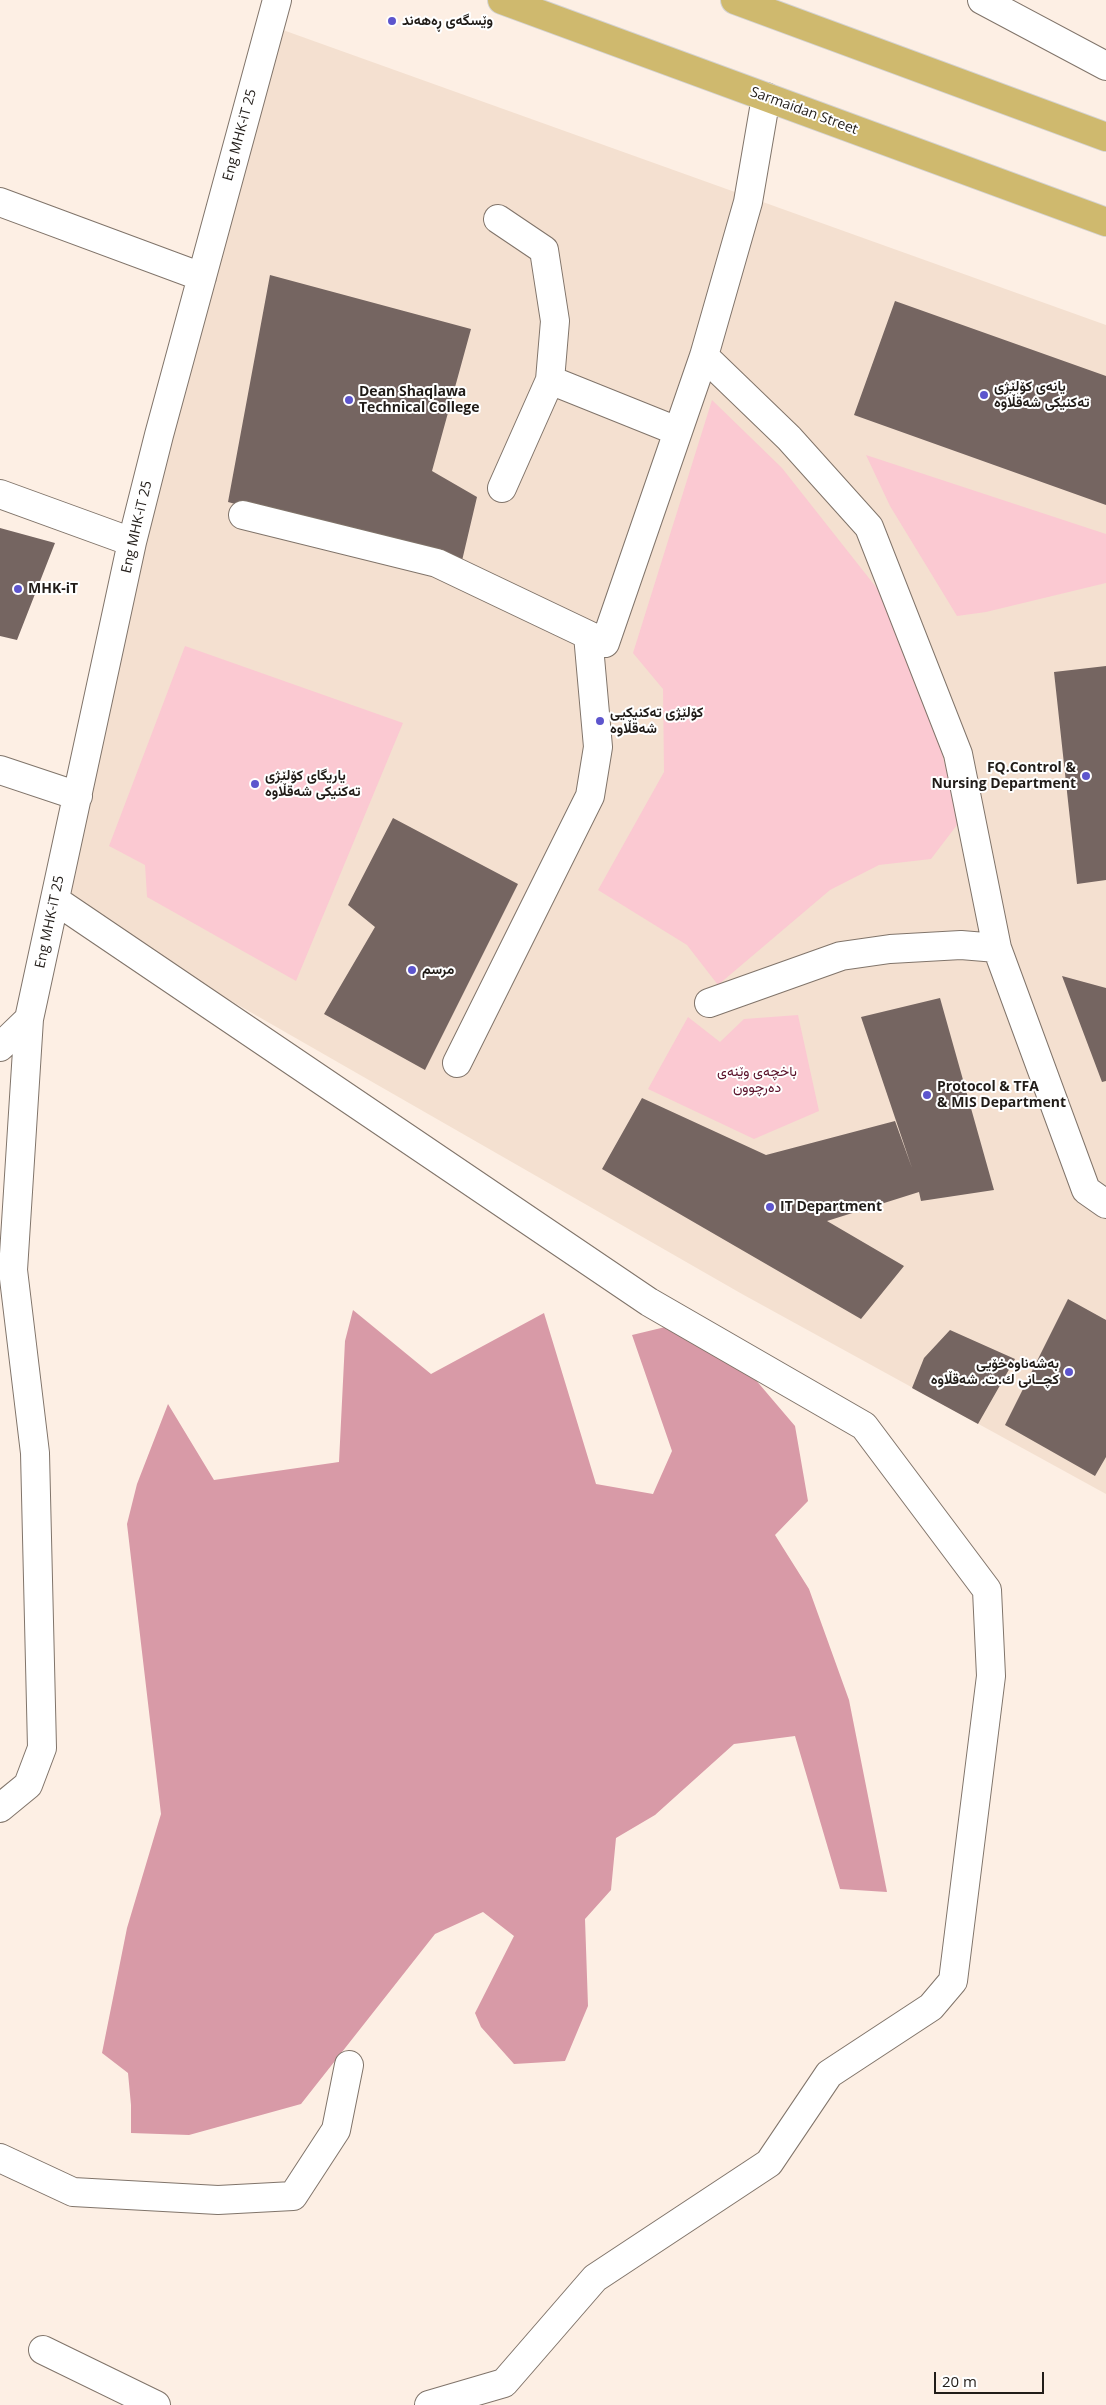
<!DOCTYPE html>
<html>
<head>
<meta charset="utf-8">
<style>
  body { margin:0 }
  #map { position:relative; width:1106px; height:2405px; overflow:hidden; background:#fdefe4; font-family:"Open Sans",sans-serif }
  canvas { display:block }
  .scale { position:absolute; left:934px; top:2372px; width:110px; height:22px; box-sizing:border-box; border:2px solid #211c18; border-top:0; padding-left:6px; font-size:15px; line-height:18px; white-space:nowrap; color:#211c18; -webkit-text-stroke:4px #fff; paint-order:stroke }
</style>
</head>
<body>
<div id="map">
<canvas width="1106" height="2405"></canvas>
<div class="scale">20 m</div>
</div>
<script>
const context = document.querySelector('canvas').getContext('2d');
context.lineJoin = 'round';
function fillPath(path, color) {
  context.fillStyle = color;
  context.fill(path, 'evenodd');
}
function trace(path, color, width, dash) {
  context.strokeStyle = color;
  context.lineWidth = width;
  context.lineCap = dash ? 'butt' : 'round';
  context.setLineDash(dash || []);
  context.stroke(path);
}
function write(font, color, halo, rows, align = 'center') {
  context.font = font + ' "Open Sans",Vazirmatn,sans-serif';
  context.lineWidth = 4;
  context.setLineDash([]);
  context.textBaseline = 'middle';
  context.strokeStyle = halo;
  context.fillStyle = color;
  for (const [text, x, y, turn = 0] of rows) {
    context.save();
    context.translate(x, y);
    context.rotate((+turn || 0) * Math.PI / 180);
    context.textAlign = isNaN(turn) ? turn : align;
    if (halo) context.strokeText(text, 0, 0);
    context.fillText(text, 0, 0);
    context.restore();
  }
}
const built = new Path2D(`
  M269,25l837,300v1169l-364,-200 -687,-394z`);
const green = new Path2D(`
  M712,400l70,68 105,133 31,63 42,157 -29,38 -52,6 -49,25 -112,95 -31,-40 -89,-55 66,-118 -1,-83 -30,-36z
  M866,455l240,79v49l-120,29 -29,4 -67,-110z
  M185,646l218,77 -107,258 -149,-84 -2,-32 -36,-19z
  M798,1015l21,96 -65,28 -106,-50 40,-72 32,25 24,-23z`);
const forest = new Path2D(`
  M353,1310l78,64 113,-61 52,171 57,10 19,-43 -40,-116 50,-12 61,42 52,61 13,75 -33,34 34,54 40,111 38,192 -47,-3 -45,-153 -61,8 -79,71 -39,23 -5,52 -26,29 3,87 -23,55 -51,3 -33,-37 -6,-14 39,-77 -31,-24 -48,22 -134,170 -112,31 -58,-2v-28l-3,-32 -26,-20 25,-125 34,-114 -34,-290 10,-40 31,-80 46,76 125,-18 6,-121z`);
const building = new Path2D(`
  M270,275l201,54 -39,142 45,26 -16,68 -233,-63z
  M895,301l211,75v129l-252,-90z
  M0,528l55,15 -38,97 -17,-4z
  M1106,666v214l-29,4 -23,-212z
  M393,818l125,66 -93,186 -101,-56 51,-87 -27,-22z
  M1062,976l44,12v93l-4,1z
  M940,998l54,192 -73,11 -2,-9 -92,29 77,45 -43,53 -259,-150 40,-71 124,57 129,-34 17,47 -51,-151z
  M1068,1299l38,21v137l-11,19 -90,-51z
  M950,1330l65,29 -37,65 -66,-36 12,-30z`);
const minor = new Path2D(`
  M982,0l124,66
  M0,202l202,75
  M498,219l46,31 11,71 -5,59 -48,108
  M704,356l85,82 80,89 89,227 39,194 89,242 20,14
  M550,380l127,51
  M0,494l132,48
  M243,515l194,48 168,80 99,-287 44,-154 18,-105
  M0,770l78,26
  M55,900l594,402 215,124 123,164 4,86 -38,305 -22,26 -102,67 -60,89 -174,115 -91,105 -75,22
  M709,1003l132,-47 49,-7 71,-4 36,3
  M0,1047l29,-28 103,-477 27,-107 118,-435
  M457,1063l133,-267 8,-49 -10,-112
  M0,1808l28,-23 14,-37 -7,-295 -22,-183 16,-251
  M0,2158l73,34 145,8 75,-4 43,-66 13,-65
  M43,2350l113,55`);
const major = new Path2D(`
  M502,0l604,222
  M735,0l371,137`);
const markers = [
  [392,21,5,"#5d55cd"],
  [984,395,5,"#5d55cd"],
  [349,400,5,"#5d55cd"],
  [18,589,5,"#5d55cd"],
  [600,721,5,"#5d55cd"],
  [1086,776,5,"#5d55cd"],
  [255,784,5,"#5d55cd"],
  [412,970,5,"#5d55cd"],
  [927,1095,5,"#5d55cd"],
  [770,1207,5,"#5d55cd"],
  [1069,1372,5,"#5d55cd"]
];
const poiNames = [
  ["وێسگەی ڕەهەند",402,21],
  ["یانەی کۆلێژی",994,387],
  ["تەکنیکی شەقڵاوە",994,403],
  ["Dean Shaqlawa",359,392],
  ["Technical College",359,408],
  ["MHK-iT",28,589],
  ["کۆلێژی تەکنیکیی",610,713],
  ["شەقڵاوە",610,729],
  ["FQ.Control &",1076,768,"right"],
  ["Nursing Department",1076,784,"right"],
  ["یاریگای کۆلێژی",265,776],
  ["تەکنیکی شەقڵاوە",265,792],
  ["مرسم",422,970],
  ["Protocol & TFA",937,1087],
  ["& MIS Department",937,1103],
  ["IT Department",780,1207],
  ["بەشەناوەخۆیی",1059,1364,"right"],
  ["کچــانی ك.ت. شەقڵاوە",1059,1380,"right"]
];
const streetNames = [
  ["Sarmaidan Street",804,111,20],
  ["Eng MHK-iT 25",240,135,-75],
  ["Eng MHK-iT 25",137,527,-77],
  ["Eng MHK-iT 25",50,922,-78]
];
const parkNames = [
  ["باخچەی وێنەی",757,1072],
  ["دەرچوون",757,1088]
];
fillPath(built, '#f4e0d0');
fillPath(green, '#fbc9d2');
fillPath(forest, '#d89aa7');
fillPath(building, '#756561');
trace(minor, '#80746a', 30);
trace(major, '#d3d2d1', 30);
trace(minor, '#fff', 28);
trace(major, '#cfb96e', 28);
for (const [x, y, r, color] of markers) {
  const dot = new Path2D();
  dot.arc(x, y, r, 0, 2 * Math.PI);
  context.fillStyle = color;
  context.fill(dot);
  trace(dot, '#fff', 2);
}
write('bold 14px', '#211c18', '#fff', poiNames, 'left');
write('14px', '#211c18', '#fff', streetNames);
write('14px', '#5a112a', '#fff', parkNames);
</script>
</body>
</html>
